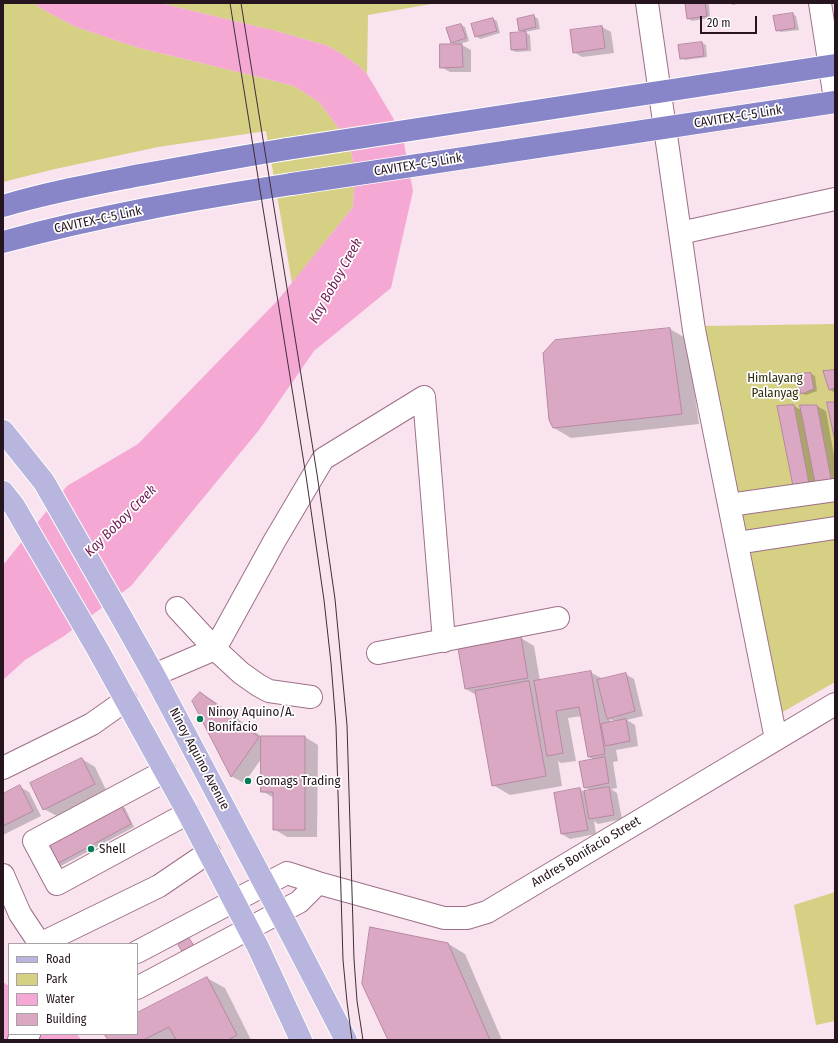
<!DOCTYPE html>
<html>
<head>
<meta charset="utf-8">
<style>
  body { margin:0 }
  #map { position:relative; width:838px; height:1043px; overflow:hidden; background:#f8e3ee; font-family:"Fira Sans Condensed",sans-serif }
  canvas { display:block }
  .frame { position:absolute; inset:0; border:4px solid #26141e; pointer-events:none }
  .legend { position:absolute; left:8px; top:943px; width:130px; height:92px; box-sizing:border-box; background:#fff; border:1px solid #a8a1a5; margin:0; padding:5px 7px; list-style:none; font-size:12px; color:#26141e }
  .legend li { display:flex; align-items:center; gap:8px; height:20px }
  .legend b { width:20px; border:1px solid #a8a1a5 }
  .scale { position:absolute; left:700px; top:16px; width:57px; height:18px; box-sizing:border-box; border:2px solid #26141e; border-top:0; padding-left:5px; font-size:12px; line-height:14px; white-space:nowrap; color:#26141e; -webkit-text-stroke:3px #fff; paint-order:stroke }
</style>
</head>
<body>
<div id="map">
<canvas width="838" height="1043"></canvas>
<div class="frame"></div>
<ul class="legend">
<li><b style="height:5px;background:#b8b6de"></b>Road</li>
<li><b style="height:11px;background:#d5d084"></b>Park</li>
<li><b style="height:11px;background:#f4a8d3"></b>Water</li>
<li><b style="height:11px;background:#daa8c3"></b>Building</li>
</ul>
<div class="scale">20 m</div>
</div>
<script>
const context = document.querySelector('canvas').getContext('2d');
context.lineJoin = 'round';
function fillPath(path, color) {
  context.fillStyle = color;
  context.fill(path, 'evenodd');
}
function trace(path, color, width, dash) {
  context.strokeStyle = color;
  context.lineWidth = width;
  context.lineCap = dash ? 'butt' : 'round';
  context.setLineDash(dash || []);
  context.stroke(path);
}
function write(font, color, halo, rows, align = 'center') {
  context.font = font + ' "Fira Sans Condensed",sans-serif';
  context.lineWidth = 3.5;
  context.setLineDash([]);
  context.textBaseline = 'middle';
  context.strokeStyle = halo;
  context.fillStyle = color;
  for (const [text, x, y, turn = 0] of rows) {
    context.save();
    context.translate(x, y);
    context.rotate((+turn || 0) * Math.PI / 180);
    context.textAlign = isNaN(turn) ? turn : align;
    if (halo) context.strokeText(text, 0, 0);
    context.fillText(text, 0, 0);
    context.restore();
  }
}
const green = new Path2D(`
  M3,3h30l18,11 25,13 63,21 120,29 35,9 26,17 29,39 6,28 -2,37 -61,76 -26,-152 -108,16 -103,22 -52,13z
  M160,3h277l-69,12 -1,59 -8,-8 -17,-12 -14,-8 -55,-16 -14,-3z
  M835,324v358l-54,31 -78,-387z
  M835,892v129l-19,4 -22,-120z`);
const water = new Path2D(`
  M33,3h127l99,24 14,3 55,16 14,8 17,12 8,8 35,59 11,58 -22,97 -77,63 -55,79 -128,156 -67,50 -39,24 -22,20v-115l64,-79 71,-42 140,-144 75,-93 2,-37 -6,-28 -29,-39 -26,-17 -35,-9 -120,-29 -63,-21 -25,-13z
  M3,982l6,4v48h68l4,6h-78z`);
const shadow = new Path2D(`
  M694,3h12l3,2 1,13 -18,3 -4,-3z
  M729,3h12l-8,2z
  M792,14l4,2 3,14 -18,2 -4,-2z
  M534,16l4,3 2,10 -15,3 5,3 1,16 -15,1 -4,-2 13,-17 -5,-3z
  M493,19l4,2 3,12 -20,6 -4,-3z
  M461,25l4,2 4,14 -12,4h5l9,5v22h-21l-9,-5 15,-22 -4,-2z
  M602,27l9,5 3,21 -32,4 -8,-5 -3,-21z
  M702,43l4,2 1,12 -22,3 -4,-2z
  M670,329l17,10 12,85 -128,14 -17,-10z
  M835,371v21h-1l-4,-2 -6,-18z
  M811,374l4,2 2,15 -11,4 -4,-2z
  M794,406l9,5 14,-5 9,5 9,50v33l-31,2z
  M521,638l13,8 6,35 50,-9 13,7 22,-5 9,5 9,37 -16,4 8,5 3,21 -22,4 2,11 -5,1 4,26 -6,1 6,4 5,26 -24,5 -4,-3 2,13 -26,5 -8,-5 18,-44 5,2 6,-1 -6,-4 9,-27 -5,-3 -7,-41 -14,2 8,43 -15,2 -3,-2 4,25 -52,9 -17,-10 -17,-90 -10,-6zM610,719l5,3 -4,1z
  M201,693l13,8 48,36h43l13,8 -1,92h-30l-13,-8v-31l-12,-7v-33l-18,25 -13,-7z
  M82,759l13,8 12,25 -50,24 -13,-7z
  M20,787l9,5 12,24 -38,19v-40z
  M121,806l4,2 9,19 -75,40 -4,-3z
  M447,943l18,11 37,86h-113z
  M207,978l18,10 26,52h-142l-3,-6h31v-20z`);
const building = new Path2D(`
  M691,3h14l2,13 -20,3 -2,-15z
  M793,13l2,15 -19,3 -3,-15z
  M534,15l2,12 -17,4 -2,-12z
  M493,18l4,13 -22,6 -4,-13z
  M461,24l5,14 -15,5 -5,-15z
  M602,26l3,22 -32,5 -3,-23z
  M526,32l1,17 -16,1 -1,-17z
  M702,42l2,14 -24,3 -2,-14z
  M440,44h22l1,23 -23,1z
  M670,328l12,86 -129,14 -4,-8 -6,-67 12,-13z
  M835,370v18l-6,2 -6,-19z
  M811,373l3,16 -13,5 -6,-20z
  M827,402h8v39z
  M794,405l16,84 -16,2 -17,-85z
  M800,405h17l16,84 -16,2z
  M521,637l7,41 -63,11 -7,-41z
  M591,671l14,83 -17,3 -9,-50 -23,4 7,42 -16,3 -13,-75z
  M626,673l9,38 -28,8 -10,-39z
  M529,681l17,95 -54,10 -17,-95z
  M200,692l59,45 -28,40 -39,-76z
  M626,719l4,22 -25,5 -4,-22z
  M261,736h44v94h-32v-38h-12z
  M605,757l4,26 -25,5 -5,-26z
  M82,758l13,26 -52,26 -13,-27z
  M20,785l13,26 -30,15v-32z
  M609,787l5,28 -25,4 -5,-28z
  M580,788l8,42 -27,4 -7,-41z
  M121,805l10,19 -76,41 -10,-19z
  M370,927l78,16 42,97h-102l-26,-56z
  M189,938l5,8 -11,7 -5,-8z
  M207,977l30,58 -9,5h-52l-7,-13 -26,13h-35l-4,-6h33v-21z`);
const minor = new Path2D(`
  M647,3l47,327 82,409
  M820,3l15,96
  M680,233l155,-34
  M729,505l106,-15
  M737,543l98,-15
  M177,608l38,41 26,24 17,12 11,6 42,6
  M378,653l180,-35
  M154,675l61,-26 60,-109 48,-81 101,-62 20,244
  M3,768l71,-35 18,-9 34,-24
  M165,771l-131,70 23,43 131,-71
  M3,875l17,39 20,30 119,-58 50,-34
  M137,952l150,-79 31,10 126,35h23l20,-6 348,-208
  M137,988l162,-86 19,-19
  M19,1040l10,-6`);
const major = new Path2D(`
  M3,431l41,51 79,138 31,55 135,255 57,110
  M3,492l11,14 84,144 90,163 70,134 43,93`);
const highway = new Path2D(`
  M3,206c40,-12 81,-20 122,-28 54,-10 107,-20 162,-29
  M3,242c95,-26 192,-43 289,-58`);
const tram = new Path2D(`
  M230,3l76,473 18,124 7,63 5,63 7,234 4,42 5,38
  M241,3l76,471 18,125 12,126 7,234 3,42 6,39`);
const highwayBridge = new Path2D(`
  M287,149l548,-84
  M292,184l543,-82`);
const markers = [
  [200,719,4,"#047b58"],
  [248,781,4,"#047b58"],
  [91,849,4,"#047b58"]
];
const streetNames = [
  ["CAVITEX–C-5 Link",738,117,-9],
  ["CAVITEX–C-5 Link",418,165,-9],
  ["CAVITEX–C-5 Link",98,220,-12],
  ["Ninoy Aquino Avenue",199,759,62],
  ["Andres Bonifacio Street",586,852,-31]
];
const parkNames = [
  ["Himlayang",775,378],
  ["Palanyag",775,393]
];
const poiNames = [
  ["Ninoy Aquino/A.",208,712],
  ["Bonifacio",208,727],
  ["Gomags Trading",256,781],
  ["Shell",99,849]
];
const waterNames = [
  ["Kay Boboy Creek",336,281,-61],
  ["Kay Boboy Creek",121,521,-45]
];
fillPath(green, '#d5d084');
fillPath(water, '#f4a8d3');
fillPath(shadow, '#0003');
fillPath(building, '#daa8c3');
trace(building, '#b787a2', 1);
trace(minor, '#9e6f89', 24);
trace(major, '#fff', 24);
trace(highway, '#fff', 24);
trace(minor, '#fff', 22);
trace(major, '#b8b6de', 22);
trace(highway, '#8886c8', 22);
trace(tram, '#412e38', 1);
trace(highwayBridge, '#fff', 24, []);
trace(highwayBridge, '#8886c8', 22);
for (const [x, y, r, color] of markers) {
  const dot = new Path2D();
  dot.arc(x, y, r, 0, 2 * Math.PI);
  context.fillStyle = color;
  context.fill(dot);
  trace(dot, '#fff', 1.5);
}
write('13px', '#26141e', '#fff', streetNames);
write('13px', '#312e0a', '#fff', parkNames);
write('13px', '#26141e', '#fff', poiNames, 'left');
write('italic 14px', '#701b53', '#fff', waterNames);
</script>
</body>
</html>
